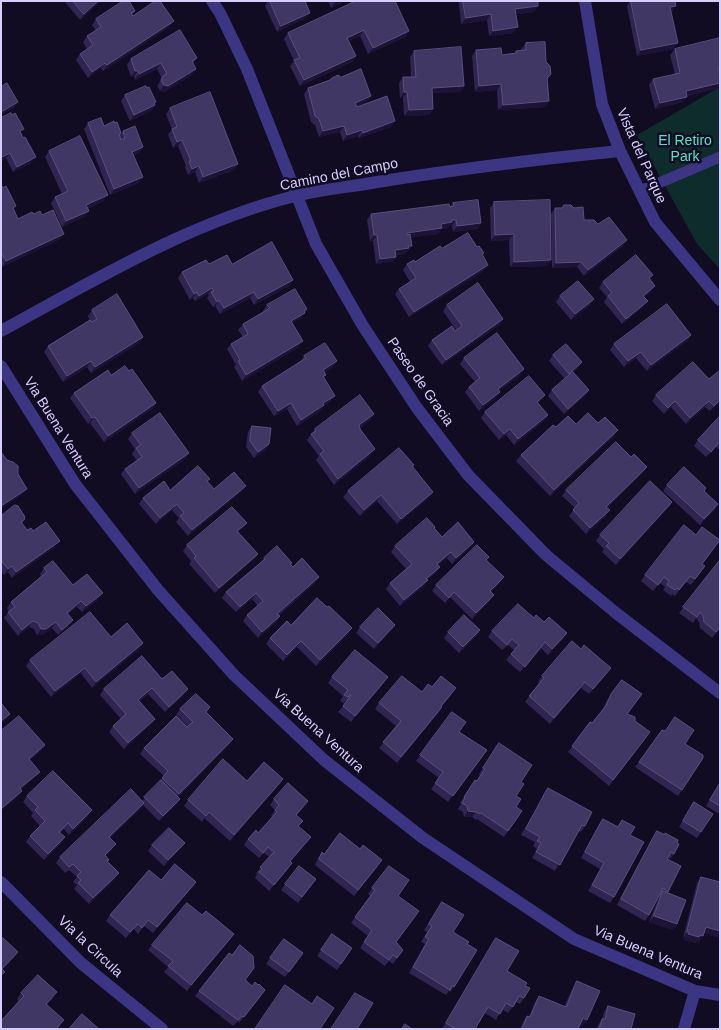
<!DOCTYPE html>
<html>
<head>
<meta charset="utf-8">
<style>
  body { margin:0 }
  #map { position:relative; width:721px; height:1030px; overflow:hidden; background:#110c22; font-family:Arial,sans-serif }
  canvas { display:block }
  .frame { position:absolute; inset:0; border:2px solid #d6ceff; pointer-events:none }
</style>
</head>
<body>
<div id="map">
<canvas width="721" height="1030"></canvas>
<div class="frame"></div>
</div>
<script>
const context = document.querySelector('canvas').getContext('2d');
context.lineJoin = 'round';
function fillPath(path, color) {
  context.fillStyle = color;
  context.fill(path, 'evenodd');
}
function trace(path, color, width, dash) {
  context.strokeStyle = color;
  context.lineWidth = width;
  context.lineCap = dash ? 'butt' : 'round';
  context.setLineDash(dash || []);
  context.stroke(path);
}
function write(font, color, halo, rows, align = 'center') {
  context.font = font + ' Arial,sans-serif';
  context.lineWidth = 5;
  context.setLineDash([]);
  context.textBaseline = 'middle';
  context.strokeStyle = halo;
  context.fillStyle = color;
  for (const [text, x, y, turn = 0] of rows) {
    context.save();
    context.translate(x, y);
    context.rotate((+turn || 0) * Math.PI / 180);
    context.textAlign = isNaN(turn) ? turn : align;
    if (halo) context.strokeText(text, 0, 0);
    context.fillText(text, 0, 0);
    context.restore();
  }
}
const green = new Path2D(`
  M720,87v182l-23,-25 -60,-109z`);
const lane = new Path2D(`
  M640,191l80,-34`);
const street = new Path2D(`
  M212,1l8,12 27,56 69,175 47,82 54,82 51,67 78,80 70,58 104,80
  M585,1l17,103 18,47 35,71 65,78
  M1,331c94,-51 189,-109 294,-135 27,-7 55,-9 82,-14 81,-13 162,-23 243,-31
  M1,366l74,118 83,106 76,85 90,85 99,78 151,101 121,52 25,4
  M1,882l80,81 81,66
  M684,1029l11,-38`);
const wall = new Path2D(`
  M64,1h37l-21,19z
  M268,1h37l1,17 -29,14 -12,-26z
  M328,1h17l-14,7z
  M356,1l53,30 -4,6 -37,17 -8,-18 -11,5 7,15 -4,6 -52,24 -10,-20 4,-5 -10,-22 4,-6z
  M460,1h78v5l-4,6 -18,2 -3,19 -24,3 -2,-16 -26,4 -2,-21z
  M630,1h45l-3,11h-1l3,37 -37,7 -10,-50z
  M135,11l-3,4 1,1 41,5 -5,6 -66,44 -2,-3 -13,10 -12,-18 4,-6 7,-5 -4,-7 4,-6 9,-5 -4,-6 4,-6z
  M526,43l20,19 5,12 -3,5 1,22 -4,6 -47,3 -1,-20 -22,2 -3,-36 4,-6 26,5 12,-1 2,-3h6l-1,-2z
  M675,49l44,22 1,14 -2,3 -31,8 -4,6 -28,7 -6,-24 4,-6 22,-5 -5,-19z
  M414,51l50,35 -4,6 -28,1 1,16 -4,6 -25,1 -1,-18h-3l-1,-15 4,-6h8l-1,-20z
  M197,58l-4,5 -1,12 -28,17 -4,-1 -3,-5 5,-8 -5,-9 -22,11 -1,-4 -3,1 -4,-12 4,-6z
  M332,78l35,24 -11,5 35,20 -32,11 -1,-2 -15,5 -3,-9 -21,5 -4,-12 -4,-3 -7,-28 4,-6 22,-7z
  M125,95l29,9 1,1 -4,6 -21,10 -9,-20z
  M170,108l68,56 -4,6 -35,13 -4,-11 -7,3 -3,-8 1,-1 -8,-20 -5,2 -5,-14 4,-4 -6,-16z
  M1,118l20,15 10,30 -18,9 -7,-14 -5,3z
  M88,123l16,3 17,7 2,-2 20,16 -4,6 -5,2 5,28 -29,12 -26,-66z
  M49,151l55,50 -17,8 2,2 -5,6 -22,10 -11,-24 4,-6 7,-3 -17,-37z
  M1,186l17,33 16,-5 8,1 22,19 -4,5 -58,28z
  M494,202l53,64 -37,1 -1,-27 -18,1 -1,-33z
  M453,203l28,20 -4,6 -24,3 -1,-6h-3l-1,2 -7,1 -3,5 -27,3 1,9 -4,5 -2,1 -1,2 -9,1v2l-4,5 -16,2 -3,-23h-3l-3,-21 4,-6 79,-7z
  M555,208l29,12 14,4 29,16 -4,6 -39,30 -7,-9 -25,1 -1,-54z
  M442,248l40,7 2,16 -75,46 -14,-23 4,-5 11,-7 -7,-12 4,-6 8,-2z
  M209,264h23l61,16 -4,6 -35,19 -4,-7 -30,16 -5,-8 -2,1 -6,-9 2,-3 -1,-1 -13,7 -2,-3 -3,2 -12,-22 4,-6z
  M650,280l1,12 -7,5 -1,10 -21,17 -18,-22 3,-5 -8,-9 4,-6z
  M560,296l34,3 -4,6 -19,15 -15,-18z
  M267,305l40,4 -6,9 -9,5 7,24 -57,34 -8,-14 2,-2 -9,-16 4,-5 12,-7 -5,-7 5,-6 21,-12 -1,-1z
  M447,305l56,14 -4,6 -57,40 -14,-19 4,-6 24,-10 -13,-19z
  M92,310l51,27 -4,6 -48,30 -4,-6 -24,15 -19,-30 4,-6 42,-26 -2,-4z
  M691,335l-4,6 -40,30 -11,-13 -12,9 -14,-17 4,-6z
  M553,355l29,7 -4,6 -5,4 16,18 -4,6 -21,18 -16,-18 4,-6 13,-11 -16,-18z
  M304,356l29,11 -9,6 2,2 -2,3 7,23 -7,5 -4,5 -23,15 -10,-17 -13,7 -16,-24 4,-6 38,-24z
  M464,358l60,11 -4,6 -21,16 -3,7 -17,13 -14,-19 4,-5 6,-5 -15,-18z
  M129,371l27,32 -4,6 -48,33 -14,-19 -2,1 -18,-26 4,-5 37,-18z
  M656,395l64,7 -10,9 -5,-4 -19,17 -15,-17 -7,7 -12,-13z
  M541,401l-3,2 10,12 -4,6 -30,24 -8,-10 -7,5 -18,-22 4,-6z
  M374,414l-4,6 -10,8 11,27 -37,30 -18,-25 3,-4 -12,-16 8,-11z
  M720,416v34l-4,-3 -10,10 -12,-11 4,-6z
  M598,423l16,13 -64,60 -34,-35 5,-6 35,-28 20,-3z
  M252,426l17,18 -4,6 -11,8 -8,-11 2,-15z
  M132,433l57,20 -4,6 -50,35 -14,-20 4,-5 12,-8 -5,-7 3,-5 -7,-10z
  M631,457l16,10 -4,5 -36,36 -1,8 -20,18 -17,-18 6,-8 -13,-12 4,-6z
  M414,465l-1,2 16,31 -32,26 -20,-23 -17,15 -17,-19 5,-6z
  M208,482l6,7 27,3 -53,44 -12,-14 3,-4 -7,-8 -16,14 -17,-20 4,-6 27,-8z
  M667,485l39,3 -2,4 14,12 -4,6 -14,15 -37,-34z
  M672,502l-4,6 -52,57 -14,-13 2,-3 -8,-8 4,-6z
  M1,516l24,1 -1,1 1,1 -3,4 5,7 6,1 22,16 -43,31 -4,-6 -4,3 -3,-4z
  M247,523l-5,6 -4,3 20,22 -5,6 -38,33 -26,-29 2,-3 -8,-10 4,-6z
  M435,527l-1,2 8,8 28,11 -18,16 -5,-6 -9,7 -2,8 -9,7 -3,6 -24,20 -14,-17 4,-6 16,-14 -15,-17 4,-6z
  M264,558l28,5 -1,2 2,2 22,16 -36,32 1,1 -4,6 -18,16 -15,-17 4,-6 11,-9 -6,-7 -16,13 -14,-14 4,-6 35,-30z
  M487,560l13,23 -9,9 -1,9 -18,18 -22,-22 -5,6 -13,-12 4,-6z
  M720,560v68l-8,10 -12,-10 -1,-6 -3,-4 -3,5 -14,-10z
  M702,564l3,2 -14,19 -5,-3 -11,14 -3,-2 -1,2 -8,-6 2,-3 -5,-4 -7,8 -12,-10 4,-6z
  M44,568l29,17 26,14 -17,13 -5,-5 -9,7 1,12 -11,9 -6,-7 -10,7h-5l-3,-6 -5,-2 -11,9 -14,-18 5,-7 -2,-3 4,-6 30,-26 -1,-2z
  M327,607l25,21 -4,6 -32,32 -19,-19 -14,14 -17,-17 4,-6 21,-13z
  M534,618l33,15 -4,6 -15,16 -7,-7 -21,24 -14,-12 8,-10 -6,-5 -6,5 -14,-13 4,-6z
  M395,625l-4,5 -17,19 -18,-16 4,-6z
  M480,630l-4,6 -17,17 -15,-15 4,-6z
  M111,637l32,6 -4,6 -47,39 -11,-15 -30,24 -25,-31 4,-6z
  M607,673l-18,21 -8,-6 -31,36 -25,-22 14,-19 -1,-1 4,-6z
  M332,677l52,6 -33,39 -13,-10 9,-11 -1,-1 -2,3 -4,-2 3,-5 -15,-13z
  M162,679l22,16 -19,17 -17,-18 -8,7 15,18 -4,5 -27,25 -15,-17 4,-6 8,-7 -21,-24 4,-6z
  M622,680l5,34 8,7 11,17 -37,48 -41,-34 22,-30 2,1 10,-13 5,-10z
  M432,687l20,7 -10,12 -4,7 -41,50 -18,-15 17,-22 -21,-17 4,-6 43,-11z
  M180,709l26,4 27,26 -4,6 -51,52 2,2 -4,6 -17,16 -16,-16 -3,4 -30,29 2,12 -7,6 4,4 -2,2 8,17 -26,25 -15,-15 3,-4 -4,-3 4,-5 -8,-7 -4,3 -9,-10 4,-6 82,-56 16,-17 6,-8 -24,-22 4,-6 44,-21 -12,-12z
  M452,712l7,20 28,18 -39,52 -17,-13 8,-11 -23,-17z
  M662,730l23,14 18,14 -25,38 -43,-29z
  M499,743l22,39 -5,14v11l6,4 -18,26 -27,-18 -1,1 -4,-3h-8l-1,-5 -5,-3 3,-5 -1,-1 15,-23 1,1 4,-6 -1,-1z
  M283,779l-4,6 -49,56 -26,-23 -2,4 -18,-16 4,-6 59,-19z
  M720,782v32l-14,-8z
  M548,788l37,38 -4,6 -2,-1 -24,40 -23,-13 5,-9 -4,-3 2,-4 -14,-7z
  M27,796l65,14 -4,6 -19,19 -5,-6 -4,4 1,10 -17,17 -18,-18 4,-6 10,-10 -9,-10 2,-3 -10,-11z
  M274,799l30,8 -8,8 3,12 7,16 -15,18 1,2 -4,6 -19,22 -14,-13 2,-4 -1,-1 13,-16 -5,-4 -5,5 -15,-13 4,-6 10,-6 14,-16 -1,-1 4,-6 -5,-5z
  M694,802l7,30 -4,6 -18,-11z
  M603,819l14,8 5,-7 8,15 -16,62 -4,6 -22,-12 12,-22 -19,-11 18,-33z
  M657,831l20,12 -3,11 -4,5 -2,-1 -1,1 14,7 -14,27 6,37 -24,-8 11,-27 -11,20 -4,6 -28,-16 36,-68z
  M185,843l-5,6 -16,17 -16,-15 4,-6z
  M322,852l2,2 54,12 -24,30 -39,-31 3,-7z
  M389,866l9,30 -2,46 7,8 -10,14 -4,-3 -4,5 -25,-18 8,-12 -17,-13 19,-27 -2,-2z
  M701,877l19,5v56l-16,-5 -5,9 -2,-1 -2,2 -11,-3 1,-2h-2l14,-55z
  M316,879l-18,24 -17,-13 4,-6z
  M161,880l35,2 -4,6 -39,45 -9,-7 -6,8 -4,-5 -8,9 -20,-17 4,-6z
  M442,902l11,30 14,12 -13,43 -4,5 -1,-1 -3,4 -37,-22 16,-29 -4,-2 6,-10 -3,-2z
  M202,915l32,19 -47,57 -23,-19 4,-5 -20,-17 4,-5z
  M332,934l20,14 -15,22 -20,-14z
  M496,938l11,33 18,15 -1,12 -4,6 -4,-2 -8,11 -6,-4 -6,11 -11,-7 -10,16h-33z
  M284,939l19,14 -18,24 -19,-13z
  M246,980l15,16 -22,27 -1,-2 -5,5 -38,-30 4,-5z
  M577,981l6,45 -3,-1 -2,4h-58l3,-7 4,-6 2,1 6,-15 4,-6 25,11 9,-20z
  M21,993l32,5 -6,6 13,22 -3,3h-56v-8l18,-20 -2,-2z
  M608,1006l23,23h-34l1,-4 4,-6 2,-7z`);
const shadedWall = new Path2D(`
  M98,1h3l-21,19 4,-6z
  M336,1h9l-14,7z
  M538,6l-4,6 -23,3 4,-6z
  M676,6l-4,6 -6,1 4,-6z
  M310,13l-4,5 -29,14 4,-6z
  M491,14l-4,6 -26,4 5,-6z
  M174,21l-5,6 -66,44 4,-6z
  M518,27l-5,6 -24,3 4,-5z
  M364,30l-4,6 -17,8 4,-6z
  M409,31l-4,6 -37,17 5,-6z
  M678,43l-4,6 -37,7 4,-6z
  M356,56l-4,6 -52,24 4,-6z
  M105,63l-4,5 -13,10 4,-6z
  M161,63l-4,6 -22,11 4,-6z
  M196,69l-4,6 -28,17 -4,-1 4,-6z
  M135,71h3l-4,5 -3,1z
  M720,83v2l-2,3 -36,9 4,-6z
  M501,84l-4,6 -22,2 4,-6z
  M464,86l-4,6 -32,2 4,-6z
  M404,92h3l-4,6h-3z
  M371,96l-4,6 -16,7 4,-6z
  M687,97l-4,5 -28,7 5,-6z
  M549,101l-4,6 -47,3 5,-5z
  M18,102l-4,6 -13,7v-3z
  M156,102l-3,4 2,-1 -4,6 -21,10 4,-6z
  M433,109l-4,6 -25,1 5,-6z
  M395,121l-4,6 -32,11 4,-5z
  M344,126l-4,6 -21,5 4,-6z
  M362,130l-4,6 -15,5 4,-6z
  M182,140l-4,6 -5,2 4,-6z
  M143,147l-4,6 -11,4 4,-5z
  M10,153l-4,5 -5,3 1,-4z
  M36,157l-5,6 -18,9 4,-5z
  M238,164l-4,6 -35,13 4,-6z
  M199,166l-4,6 -7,3 4,-6z
  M143,177l-4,6 -29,12 4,-6z
  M108,195l-4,6 -22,10 4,-6z
  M89,211l-5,6 -22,10 4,-6z
  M452,220h4l-4,6h-3l-1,2 -7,1 -3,5 -36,5 5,-6 34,-9z
  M481,223l-4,6 -24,3 4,-6z
  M64,234l-4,5 -58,28 4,-6z
  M514,234l-5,6 -18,1 4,-6z
  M374,235h3l-4,6h-3z
  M627,240l-4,6 -39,30 4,-6z
  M408,246h4l-4,5 -2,1 -1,2 -14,1 4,-5z
  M396,257l-4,5 -16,2 4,-5z
  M551,260l-4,6 -37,1 4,-5z
  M581,262l-4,5 -25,1 4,-5z
  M488,265l-4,6 -75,46 5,-5z
  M293,280l-4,6 -35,19 4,-6z
  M655,286l-4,6 -12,10 4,-6z
  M212,288l-4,6 -13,7 4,-5z
  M197,292l-4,6 -3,2 4,-6z
  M254,292l-4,6 -30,16 4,-6z
  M594,299l-4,6 -19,15 4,-6z
  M219,300l-4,6 -2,1 4,-5z
  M648,301l-5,6 -21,17 4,-5z
  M307,309l-6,9 -14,8 4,-5z
  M503,319l-4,6 -57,40 4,-5z
  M691,335l-4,6 -40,30 4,-6z
  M143,337l-4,6 -48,30 4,-6z
  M303,341l-4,6 -57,34 4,-6z
  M641,352l-5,6 -12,9 4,-6z
  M91,361l-4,6 -24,15 4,-6z
  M337,361l-4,6 -14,9 4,-6z
  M582,362l-4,6 -13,11 4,-5z
  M524,369l-4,6 -26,20 4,-6z
  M589,390l-4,6 -21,18 4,-5z
  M500,392l-4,6 -17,13 4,-6z
  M545,395l-4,6 -8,7 4,-6z
  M335,396l-4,5 -7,5 -4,5 -23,15 4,-6 22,-17z
  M720,400v2l-10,9 4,-5z
  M675,401l-4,6 -7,7 4,-6z
  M709,401l-4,6 -19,17 4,-6z
  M156,403l-4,6 -48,33 4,-6z
  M291,403l-4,6 -13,7 4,-5z
  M374,414l-4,6 -15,11 4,-6z
  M548,415l-4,6 -30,24 4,-6z
  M95,417l-5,6 -2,1 4,-6z
  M510,429l-4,6 -7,5 5,-6z
  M618,430l-4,6 -64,60 4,-6z
  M269,444l-4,6 -11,8 4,-6z
  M375,449l-4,6 -37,30 4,-6z
  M189,453l-4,6 -50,35 4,-6z
  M647,467l-4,5 -41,41 4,-6z
  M246,486l-5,6 -53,44 4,-6z
  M27,489l-4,5 -22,15v-3z
  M433,492l-4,6 -32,26 4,-5z
  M381,495l-4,6 -17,15 4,-6z
  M672,502l-4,6 -52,57 4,-6z
  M177,504l-5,6 -16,14 4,-6z
  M718,504l-4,6 -14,15 4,-6z
  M610,510l-4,6 -20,18 4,-6z
  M247,523l-5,6 -9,8 4,-6z
  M60,541l-5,6 -43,31 4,-6z
  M474,542l-4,6 -18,16 4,-6z
  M451,552l-4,6 -14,12 4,-6z
  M258,554l-5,6 -38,33 4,-5z
  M12,566l-4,6 -4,3 4,-6z
  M440,567l-4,6 -14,11 4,-5z
  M319,577l-4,6 -42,36 4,-5z
  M504,577l-4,6 -14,14 4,-6z
  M428,580l-4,6 -24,20 4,-6z
  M103,593l-4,6 -17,13 4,-6z
  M256,593l-4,6 -16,13 4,-5z
  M494,595l-4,6 -18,18 4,-6z
  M81,601l-4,6 -14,11 4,-5z
  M280,616l-4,6 -18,16 4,-6z
  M73,620l-4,6 -11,9 4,-5z
  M33,621l-4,6 -11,9 4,-6z
  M56,622l-4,6 -10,7h-5l4,-6z
  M395,625l-4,5 -17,19 4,-6z
  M352,628l-4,6 -32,32 4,-6z
  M480,630l-4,6 -17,17 4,-6z
  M567,633l-4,6 -15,16 4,-6z
  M301,641l-4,6 -14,14 4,-6z
  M143,643l-4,6 -47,39 4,-6z
  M85,668l-4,5 -30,24 4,-6z
  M388,677l-4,6 -33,39 4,-6z
  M585,682l-4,6 -31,36 4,-6z
  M152,688l-4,6 -14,12 4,-6z
  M188,689l-4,6 -19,17 4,-5z
  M442,707l-4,6 -41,50 4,-6z
  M10,714l-4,6 -5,4v-3z
  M155,719l-4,5 -27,25 4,-6z
  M233,739l-4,6 -54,55 4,-6z
  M45,745l-4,6 -17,14 5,-6z
  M40,772l-5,5 -19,17 4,-6z
  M283,779l-4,6 -49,56 4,-6z
  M22,791l-4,6 -17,14 1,-3z
  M180,799l-4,6 -17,16 4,-5z
  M144,803l-4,6 -35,34 4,-6z
  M92,810l-4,6 -19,19 4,-6z
  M468,811l8,1 -4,5h-8z
  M65,837l-4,6 -17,17 4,-6z
  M311,837l-25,30 4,-6z
  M185,843l-5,6 -16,17 4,-6z
  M116,844l-4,6 -12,11 5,-6z
  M292,863l-4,6 -19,22 5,-6z
  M119,873l-4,6 -26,25 4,-6z
  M196,882l-4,6 -39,45 4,-6z
  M654,916l23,8 -4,6 -24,-8z
  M706,927l14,4v7l-18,-5z
  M687,932h2l-4,6h-2z
  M234,934l-4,6 -43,51 4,-6z
  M688,934l12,1 3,1 -4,6 -2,-1 -2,2 -11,-3z
  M18,952l-4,6 -13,13v-1z
  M583,1018l4,2 -4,6 -4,-2z`);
const building = new Path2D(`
  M73,1h25l-14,13z
  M123,1h6l6,10 -4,2 2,3 22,-15h5l14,20 -67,44 -2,-2 -13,9 -12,-18 13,-9 -6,-9 14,-9 -5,-8z
  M270,1h35l5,12 -29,13z
  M356,1h39l14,30 -36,17 -9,-18 -17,8 9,18 -52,24 -10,-20 6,-2 -12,-25z
  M463,1h75v5l-23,3 3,18 -25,4 -2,-17 -25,4z
  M631,1h44l1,5 -6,1 8,36 -37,7z
  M180,30l17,28 -5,3 4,8 -28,17 -4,-1 -3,-5 2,-4 4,-2 -6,-11 -22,11 -1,-3h-3l-4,-12z
  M720,38v28l-2,1 2,7v9l-34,8 1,6 -27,6 -7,-24 27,-6 -5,-24z
  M545,42l1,20 4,4 1,8 -4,4 2,23 -46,4 -2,-21 -22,2 -3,-36 25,-2 1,7 14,-2v-2l10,-1v-7z
  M461,47l3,39 -32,2 1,21 -24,1 -2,-18h-3l-1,-15h13l-2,-26z
  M361,69l10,27 -16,7 2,4 30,-11 8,25 -32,12 -1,-3 -15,5 -3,-9 -21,5 -4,-12 -4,-3 -7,-28 22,-8 2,-2 6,-3 3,2z
  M7,83l11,19 -17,10v-25z
  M146,86l1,2 2,-1 7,15 -2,1 1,2 -21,10 -9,-20z
  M210,92l28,72 -35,13 -4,-11 -7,3 -3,-8h2l-9,-21 -5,2 -5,-13 5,-2 -7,-19z
  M11,113l1,2 3,-2 9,16 -4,2 3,7 2,-1 11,20 -19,10 -7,-14 -8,4 -1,-2v-37z
  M101,118l3,8 10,-5v2l3,-1 4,11 -2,1 2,6 4,-2 -2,-7 12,-5 8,21 -11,5 11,25 -29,12 -26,-66z
  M80,136l28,59 -22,10 3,6 -23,10 -11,-24 13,-6 -19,-40z
  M1,186h1l1,2 3,-2 10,20 -3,2 5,11 14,-7 2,2 6,-3 2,4 11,-5 11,24 -58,27 -5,-9z
  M478,200l3,23 -24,3 -1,-6h-4v2l-11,2 1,4 -35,5v2l3,-1 2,12h-4l1,2 -14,2 1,7 -16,2 -3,-24h-3l-3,-21 78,-10 1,3 4,-1 -1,-3z
  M550,200l1,60 -37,2v-28l-19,1 -1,-33z
  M564,205h7l3,3 9,-1 1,13h10l4,4 11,-7 18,23 -39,30 -7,-8 -25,1 -1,-55h7z
  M468,233l9,14 2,-1 5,7 -2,1 6,11 -74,47 -15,-23 17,-11 -9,-14 7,-4 1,2 25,-16 2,2z
  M272,242l21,38 -35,19 -4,-7 -30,16 -5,-8 -2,2 -6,-10 3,-1 -2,-3 -13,8 -2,-4 -3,2 -12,-22 24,-12 3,4 18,-9 5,9z
  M636,255l17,20 -4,3 6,8 -12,10 5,5 -22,18 -18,-23 4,-3 -9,-11z
  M578,281l16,18 -19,15 -15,-18z
  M478,283l25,36 -57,41 -14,-20 20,-14 3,5 7,-5 -15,-21z
  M295,289l12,20 -3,2 1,2 -14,8 12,20 -57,34 -8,-14 2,-1 -9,-16 17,-10 -5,-10 27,-16 -3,-3z
  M117,294l26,43 -48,30 -4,-6 -24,15 -19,-30 42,-26 2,2 5,-3 -5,-9z
  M667,304l24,31 -40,30 -10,-13 -13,9 -14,-17z
  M497,333l27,36 -26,20 2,3 -17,13 -14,-18 11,-9 -16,-20z
  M325,343l12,18 -14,9 3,5 -3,1 12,20 -12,7 1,2 -23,15 -10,-17 -13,8 -16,-25 44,-28 -2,-2z
  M566,344l16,18 -13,12 -16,-19z
  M693,362l16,17 11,-9v30l-6,6 -5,-5 -19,17 -15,-17 -7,7 -12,-13z
  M125,366l4,5 3,-2 24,34 -48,33 -13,-19 -3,1 -18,-25 34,-23 3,5z
  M573,372l16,18 -21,19 -16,-19z
  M529,376l16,19 -8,7 11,13 -30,24 -8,-10 -6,5 -19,-22z
  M360,395l14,19 -15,11 1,4 15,20 -37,30 -18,-25 4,-3 -13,-17 5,-3 -1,-2z
  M160,413l29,40 -50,35 -14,-19 17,-12 -6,-9 5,-3 -9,-12z
  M588,413l10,10 7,-6 13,13 -64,60 -33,-35 32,-30 3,2 12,-11 8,8z
  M720,416v25l-9,11 -13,-12z
  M252,426l19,2 -2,16 -11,8 -8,-11z
  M616,442l15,15 3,-3 13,13 -41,40 4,3 -20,18 -17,-18 6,-7 -13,-13z
  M399,448l15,17 -2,1 21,26 -32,27 -20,-24 -17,15 -16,-19z
  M1,452l6,8 6,2 5,4v8l9,15 -26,17z
  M198,466l12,13 -3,2 7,8 20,-17 12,14 -54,44 -12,-14 4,-3 -7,-9 -17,14 -17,-20 21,-17 6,9z
  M684,467l22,21 -2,3 14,13 -14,15 -37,-34z
  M650,481l22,21 -52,57 -14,-13 3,-3 -9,-8z
  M15,505l3,1 7,11h-1l1,2 -4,3 6,8 4,-2 2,3 13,-9 14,19 -44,31 -4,-6 -4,3 -7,-9v-44z
  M232,507l15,16 -10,8 21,23 -39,34 -25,-30 2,-2 -9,-11z
  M427,518l8,9 -1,1 8,9 16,-15 16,20 -18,16 -5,-6 -14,12 3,3 -14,12 2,1 -24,20 -14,-17 22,-19 -17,-18z
  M684,525l12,10 6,-8 18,13 -18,24 3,2 -10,13 -5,-3 -11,14 -2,-2 -2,2 -8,-5 2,-4 -5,-4 -6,8 -13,-10z
  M477,545l12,12 -3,3 18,17 -14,14 4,4 -18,18 -22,-21 -5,6 -13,-13z
  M277,546l15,17 -2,1 3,3 9,-9 17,19 -42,37 3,2 -18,16 -15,-17 16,-14 -7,-8 -16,14 -14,-15 39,-33 -1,-1z
  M720,560v67l-4,5 -12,-10 -1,-6 -3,-4 -3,5 -14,-10z
  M53,561l20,24 14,-11 16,19 -17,13 -5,-5 -14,12 6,7 -11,10 -6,-8 -10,7h-5l-3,-6 -5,-2 -11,9 -14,-18 7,-5 -4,-5 36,-30 -3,-4z
  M317,598l10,9 2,-1 23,22 -32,32 -19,-19 -14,14 -17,-17 17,-17 4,4z
  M518,604l16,14 2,-3 8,7 5,-5 18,16 -15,16 -7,-7 -20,25 -14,-13 8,-9 -7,-6 -5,6 -15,-14z
  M378,608l17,17 -17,18 -18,-16z
  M90,612l21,25 16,-14 16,20 -47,39 -11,-14 -30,23 -25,-31z
  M464,615l16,15 -17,17 -15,-15z
  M572,641l9,8 3,-4 27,23 -18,21 -8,-7 -31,36 -25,-22 15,-18 -2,-2z
  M355,650l33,27 -33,39 -12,-10 8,-11 -1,-1 -2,3 -4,-2 4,-5 -16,-13z
  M142,656l20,23 10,-8 16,18 -19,18 -17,-19 -14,12 17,19 -27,24 -15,-17 13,-12 -22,-25z
  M402,676l20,16 6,-8 4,3 9,-11 15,12 -15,18 1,1 -41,50 -18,-15 18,-21 -22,-18z
  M622,680l20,14 -15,20 8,3v4l15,11 -37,48 -41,-34 18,-24 2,1 14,-17 5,-12z
  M196,694l14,13 -4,5 27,27 -54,55 -17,-16 6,-7 -24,-23 32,-32 11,11 6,-5 -13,-13z
  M1,703l9,11 -9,7z
  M452,712l14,10 -7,10 28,18 -34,46 -18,-13 8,-11 -23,-17z
  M19,716l26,29 -16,14 11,13 -20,16 2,3 -20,17 -1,-1v-76z
  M675,717l19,13 -9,14 18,11v3l-21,32 -43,-28 23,-32 3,1z
  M499,743l33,22 -11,17 3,2 -8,12 5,3 -5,8 6,4 -14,20 -27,-18 -1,1 -4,-2 -8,-1 -1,-5 -5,-3 3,-5 -1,-1 11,-17 2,1 8,-12 -2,-1z
  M223,759l24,22 17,-19 19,17 -49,56 -25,-23 -3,4 -18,-16z
  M53,771l39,39 -19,19 -5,-6 -9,9 6,5 -17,17 -18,-18 15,-15 -10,-11 3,-3 -11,-11z
  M161,780l19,19 -17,17 -19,-19z
  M288,783l20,18 -12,14 7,6 -5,5 13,11 -21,24 2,2 -18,22 -15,-13 3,-3 -2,-2 13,-14h2l-7,-6 -5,6 -15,-14 8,-9 2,3 19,-21 -2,-2 4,-5 -5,-6z
  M720,783v23l-10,-6z
  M548,788l44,24 -7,14 -3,-1 -22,40 -24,-13 5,-9 -4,-2 3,-4 -14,-8z
  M131,789l13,14 -35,34 7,7 -11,11 4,5 -2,1 12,12 -26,25 -15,-15 3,-3 -4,-4 4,-4 -8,-8 -4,3 -9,-10z
  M694,802l19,12 -12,18 -18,-11z
  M603,819l15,8 4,-7 13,7 -5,8 14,7 -30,55 -22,-12 12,-22 -19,-11z
  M169,828l16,15 -17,17 -16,-15z
  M657,831l8,4v-2l13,7 -1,3 2,1 -5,10 -3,-2 -4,7 14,7 -13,26 -5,-4 -14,27 -28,-16z
  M340,833l20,16 3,-4 19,15 -24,30 -39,-31 3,-7 2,2z
  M175,864l21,18 -39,45 -9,-7 -6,8 -4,-4 -8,8 -20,-17 39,-45 12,10z
  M299,866l17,13 -14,18 -17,-13z
  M389,866l20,14 -11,16 21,15 -23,31 7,8 -6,8 -4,-3 -4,5 -25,-18 8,-12 -17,-13 20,-27 -3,-2z
  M701,877l19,5v49l-14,-4 -3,9 -3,-1 -1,2 -11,-3 1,-2h-2z
  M663,891l23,9 -9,24 -23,-8z
  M442,902l22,13 -11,17 16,10 -2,2 10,6 -23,37 -2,-2 -2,5 -37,-23 16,-28 -4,-2 7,-11 -3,-2z
  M187,903l15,12 4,-4 28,23 -43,51 -23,-19 5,-5 -21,-16z
  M332,934l20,14 -11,16 -20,-14z
  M3,938l15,14 -16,17 3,3 -4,3v-35z
  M496,938l23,13 -12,20 20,12 -2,3 5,2 -6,10 -5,-2 -6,11 -7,-4 -6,11 -12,-7 -13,22h-19l-10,-6z
  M284,939l19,14 -14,19 -19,-14z
  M240,945l13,11 1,12 -9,12 7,6 3,-4 3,3 1,-1 6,6 -21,27 -2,-1 -4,4 -39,-29 30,-38 3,2z
  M38,975l19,17 -11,12 18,16 -8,9h-53l-2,-2v-6l23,-25 -3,-3z
  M577,981l23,10 -13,29 -4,-2 -5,11h-56l5,-13 3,1 9,-21 27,11z
  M285,985l27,19 5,-8 17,12 -14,21h-65z
  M355,993l18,10 -16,26h-26z
  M608,1006l27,8 -4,15h-32l3,-10h3z
  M82,1014l17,15h-30z
  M405,1024l7,5h-10z`);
const parkNames = [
  ["El Retiro",685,141],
  ["Park",685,157]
];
const streetNames = [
  ["Vista del Parque",641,156,66],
  ["Camino del Campo",339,175,-11],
  ["Paseo de Gracia",420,382,55],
  ["Via Buena Ventura",58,428,58],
  ["Via Buena Ventura",318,731,42],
  ["Via la Circula",90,947,43],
  ["Via Buena Ventura",648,953,23]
];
fillPath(green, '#0f2c2d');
trace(lane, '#3c3584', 11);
trace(street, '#3c3584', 12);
fillPath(wall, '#302551');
fillPath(shadedWall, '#1c1336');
fillPath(building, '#413764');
trace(building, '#594f7c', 1);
write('14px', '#54e5c8', '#110c22', parkNames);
write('14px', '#d6ceff', '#110c22', streetNames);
</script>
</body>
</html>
